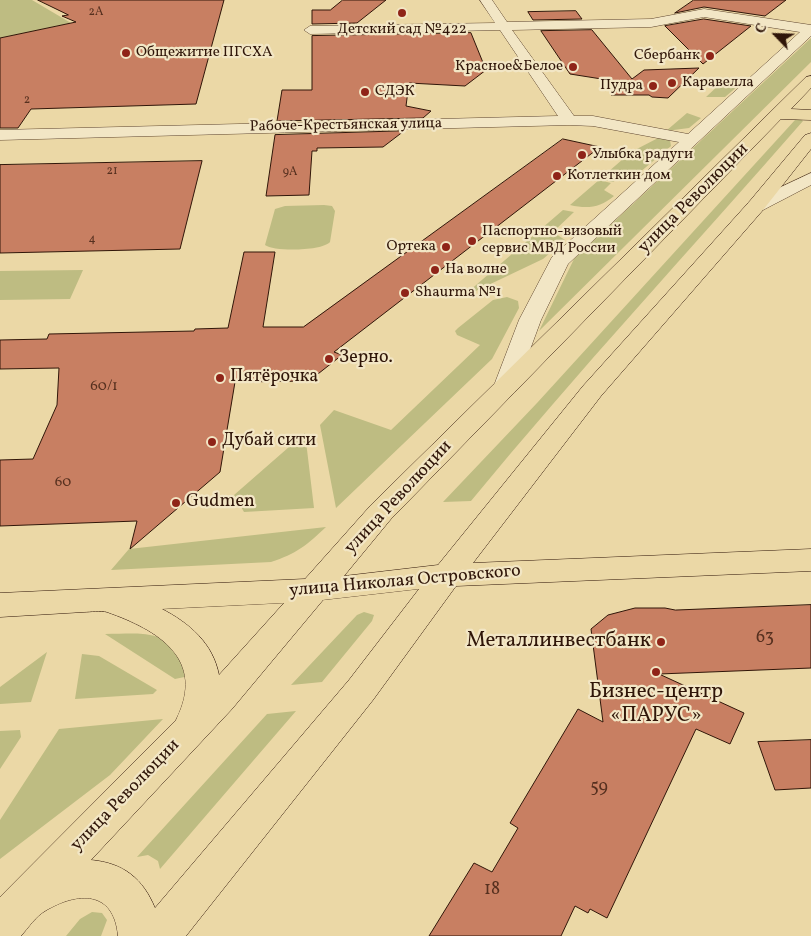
<!DOCTYPE html>
<html>
<head>
<meta charset="utf-8">
<style>
  body { margin:0 }
  #map { position:relative; width:811px; height:936px; overflow:hidden; background:#ebd8a6; font-family:Vollkorn,serif }
  canvas { display:block }
  .north { position:absolute; left:751px; top:10px; width:50px; height:50px; -webkit-text-stroke:4px #f2e6c5; paint-order:stroke; rotate:294deg; font-size:14px; font-weight:700; line-height:20px; text-align:center; color:#301609 }
  .north::after { content:''; display:block; margin:auto; width:18px; height:22px; background:#301609; clip-path:polygon(50% 0,100% 100%,50% 72%,0 100%) }
</style>
</head>
<body>
<div id="map">
<canvas width="811" height="936"></canvas>
<div class="north">С</div>
</div>
<script>
const context = document.querySelector('canvas').getContext('2d');
context.lineJoin = 'round';
function fillPath(path, color) {
  context.fillStyle = color;
  context.fill(path, 'evenodd');
}
function trace(path, color, width, dash) {
  context.strokeStyle = color;
  context.lineWidth = width;
  context.lineCap = dash ? 'butt' : 'round';
  context.setLineDash(dash || []);
  context.stroke(path);
}
function write(font, color, halo, rows, align = 'center') {
  context.font = font + ' Vollkorn,serif';
  context.lineWidth = 4.5;
  context.setLineDash([]);
  context.textBaseline = 'middle';
  context.strokeStyle = halo;
  context.fillStyle = color;
  for (const [text, x, y, turn = 0] of rows) {
    context.save();
    context.translate(x, y);
    context.rotate((+turn || 0) * Math.PI / 180);
    context.textAlign = isNaN(turn) ? turn : align;
    if (halo) context.strokeText(text, 0, 0);
    context.fillText(text, 0, 0);
    context.restore();
  }
}
const green = new Path2D(`
  M0,0h32l39,23 -71,15z
  M811,38v24l-272,269 35,-72z
  M721,83l17,3 -13,11h-19z
  M687,113l14,5 -12,10 -23,3z
  M800,119l3,2c-111,127 -225,250 -332,380l-28,1 94,-99 258,-283z
  M660,137l10,3 1,6 -32,27h-15l-11,9 -13,-3 31,-27z
  M599,180l12,3 -7,7 10,6c-14,12 -27,13 -44,9z
  M324,205l8,1 3,5 -5,31c-8,9 -56,10 -65,3l10,-36 10,-3z
  M563,210l11,2 -21,20 12,8 -22,19 -82,39z
  M83,270l-13,29 -70,1v-29z
  M507,297l11,4 1,7 -27,51 -156,149 -16,-83 14,-15 57,20 89,-85 -23,-10 -2,-4 3,-3 35,-28z
  M305,433l9,75 -70,4 -10,-17z
  M326,527c-19,18 -30,27 -55,35l-160,8 18,-21z
  M364,612l10,3 -2,6 -50,61 -31,3 66,-70z
  M105,634c33,0 45,-4 75,13l9,29 -14,3z
  M47,652l-16,50 -31,2v-17z
  M82,654l17,2 58,34 -4,4 -78,5z
  M296,711l-136,158 -2,-8 -10,-6 -11,2 130,-143z
  M163,719l-53,56 -110,84v-39l59,-91z
  M20,730l1,7 -21,32v-38z
  M92,912l10,1 5,7 -6,16h-35l14,-17z`);
const building = new Path2D(`
  M38,0h186l-28,104 -165,5 -13,19h-18v-90l76,-16 -14,-6 6,-1z
  M343,0h43l-29,23 -45,1v-14h18z
  M694,0h92l-21,16 -61,-9 -29,6z
  M576,11l6,8 -49,1 -5,-8z
  M704,19l47,7 -48,38 -38,-38z
  M592,30l40,49 12,-9 55,-2 -31,30 -16,-1 -3,-2h-38l16,-12 -57,-9 -29,-43z
  M471,33l15,37 -21,16 -56,-3 -3,23 25,5 -8,7 -146,3 5,-31h30v-54z
  M404,131l-21,16 -66,1v3h-5l-3,44 -43,1 9,-61z
  M563,139l37,8 -266,205 8,3 -33,26 -74,1 -15,90 -90,77 7,-28 -137,5v-66l33,-1 24,-54 2,-37 -59,1v-29l47,-1 2,-5 145,-3 1,-2 33,-1 16,-76h31l-12,75h40z
  M202,161l-22,88 -180,4v-88z
  M811,605v63l-152,6 85,39 -14,31 -34,-15 -89,189 -17,-9 -2,4 -13,-7 -14,30h-132l45,-73 18,9 26,-44 -8,-5 68,-114 25,13 -12,-93 17,-14 27,-7h30l10,2z
  M811,740v48l-36,2 -17,-48z`);
const minor = new Path2D(`
  M480,0h12l15,22 144,-3 53,-10 107,16v11l-243,228 -27,56 -27,73 -9,2 -9,-2 -3,-5 26,-68 33,-63 127,-115 -86,-16 -24,-1 -569,15v-10l558,-14 -58,-86 -190,4 -6,-4 6,-4 185,-3zM704,17l96,15 -112,102 -95,-18h-19l-62,-86 139,-3z
  M811,173v12l-48,25h-14l-2,-4 2,-4z`);
const major = new Path2D(`
  M811,76v12l-20,21 20,1v10l-30,-1 -390,400 -47,57 94,-11 145,-179 166,-184 56,-67 6,-2v16l-48,61 -162,186 -128,167 338,-14v22l-355,15 -83,114 -187,236h-68c-4,-46 -40,-45 -73,-25 -9,5 -17,17 -24,25h-21v-39l176,-177c31,-61 -18,-90 -69,-108 -6,-2 -17,0 -23,0 -28,2 -56,3 -84,5v-24l305,-14 66,-74 435,-428zM419,589l-70,91 -194,228c-12,-29 -31,-45 -64,-48l141,-151 91,-109zM284,603l-65,72c-6,-32 -30,-52 -57,-66z`);
const markers = [
  [402,13,5,"#8f2418"],
  [126,53,5,"#8f2418"],
  [710,56,5,"#8f2418"],
  [573,67,5,"#8f2418"],
  [672,83,5,"#8f2418"],
  [653,86,5,"#8f2418"],
  [365,92,5,"#8f2418"],
  [582,155,5,"#8f2418"],
  [557,176,5,"#8f2418"],
  [472,241,5,"#8f2418"],
  [446,247,5,"#8f2418"],
  [435,270,5,"#8f2418"],
  [405,293,5,"#8f2418"],
  [329,359,5,"#8f2418"],
  [220,378,5,"#8f2418"],
  [212,442,5,"#8f2418"],
  [176,503,5,"#8f2418"],
  [661,642,5,"#8f2418"],
  [656,672,5,"#8f2418"]
];
const farNumbernames = [
  ["2А",96,13],
  ["2",27,101],
  ["21",112,172],
  ["9А",290,173],
  ["4",92,240]
];
const farPoinames = [
  ["Детский сад №422",402,30,"center"],
  ["Общежитие ПГСХА",136,53],
  ["Сбербанк",700,56,"right"],
  ["Красное&Белое",563,67,"right"],
  ["Каравелла",682,83],
  ["Пудра",643,86,"right"],
  ["СДЭК",375,92],
  ["Улыбка радуги",592,155],
  ["Котлеткин дом",567,176],
  ["Паспортно-визовый",482,232],
  ["сервис МВД России",482,249],
  ["Ортека",436,247,"right"],
  ["На волне",445,270],
  ["Shaurma №1",415,293]
];
const farStreetnames = [
  ["Рабоче-Крестьянская улица",346,126,-1]
];
const numberNames = [
  ["60/1",104,387],
  ["60",63,483]
];
const streetNames = [
  ["улица Революции",694,199,-45],
  ["улица Революции",399,498,-47],
  ["улица Николая Островского",405,582,-5],
  ["улица Революции",126,796,-46]
];
const poiNames = [
  ["Зерно.",339,359],
  ["Пятёрочка",230,378],
  ["Дубай сити",222,442],
  ["Gudmen",186,503]
];
const nearNumbernames = [
  ["63",765,639],
  ["59",599,789],
  ["18",492,891]
];
const nearPoinames = [
  ["Металлинвестбанк",651,642],
  ["Бизнес-центр",656,693,"center"],
  ["«ПАРУС»",656,717,"center"]
];
fillPath(green, '#bebc82');
fillPath(building, '#c87f62');
trace(building, '#301609', 1);
trace(minor, '#5f4630', 1);
trace(major, '#301609', 1);
fillPath(minor, '#f2e6c5');
fillPath(major, '#ebd8a6');
for (const [x, y, r, color] of markers) {
  const dot = new Path2D();
  dot.arc(x, y, r, 0, 2 * Math.PI);
  context.fillStyle = color;
  context.fill(dot);
  trace(dot, '#f2e6c5', 2);
}
write('12px', '#56301f', null, farNumbernames);
write('15px', '#301609', '#f2e6c5', farPoinames, 'left');
write('15px', '#301609', '#f2e6c5', farStreetnames);
write('15px', '#56301f', null, numberNames);
write('18px', '#301609', '#f2e6c5', streetNames);
write('18px', '#301609', '#f2e6c5', poiNames, 'left');
write('18px', '#56301f', null, nearNumbernames);
write('21px', '#301609', '#f2e6c5', nearPoinames, 'right');
</script>
</body>
</html>
